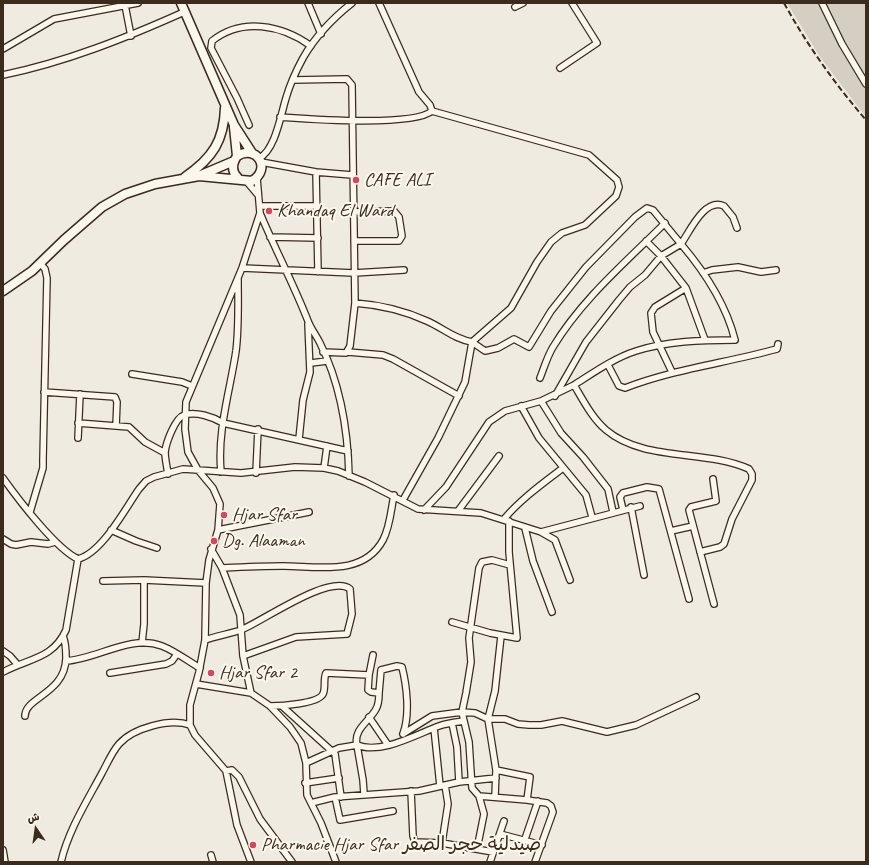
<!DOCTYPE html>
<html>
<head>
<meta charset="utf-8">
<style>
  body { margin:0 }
  #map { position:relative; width:869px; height:865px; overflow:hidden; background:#f0ebe0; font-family:Caveat,"Playpen Sans Arabic",sans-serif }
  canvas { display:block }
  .frame { position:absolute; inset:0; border:4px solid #3b2a1e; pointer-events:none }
  .north { position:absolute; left:16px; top:809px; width:40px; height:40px; -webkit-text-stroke:3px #fbf7ec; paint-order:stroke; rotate:347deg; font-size:11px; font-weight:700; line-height:16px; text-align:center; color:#3b2a1e }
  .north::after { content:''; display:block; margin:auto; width:14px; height:18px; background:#3b2a1e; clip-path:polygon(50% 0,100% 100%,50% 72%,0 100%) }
</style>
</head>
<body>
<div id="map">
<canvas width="869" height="865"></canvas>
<div class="frame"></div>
<div class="north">ش</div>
</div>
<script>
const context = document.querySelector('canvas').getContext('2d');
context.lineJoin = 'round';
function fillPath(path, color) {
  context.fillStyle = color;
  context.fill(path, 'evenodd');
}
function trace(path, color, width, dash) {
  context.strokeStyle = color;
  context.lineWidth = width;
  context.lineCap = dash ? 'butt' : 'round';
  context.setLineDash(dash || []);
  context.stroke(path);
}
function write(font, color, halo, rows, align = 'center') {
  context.font = font + ' Caveat,"Playpen Sans Arabic",sans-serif';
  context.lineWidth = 4;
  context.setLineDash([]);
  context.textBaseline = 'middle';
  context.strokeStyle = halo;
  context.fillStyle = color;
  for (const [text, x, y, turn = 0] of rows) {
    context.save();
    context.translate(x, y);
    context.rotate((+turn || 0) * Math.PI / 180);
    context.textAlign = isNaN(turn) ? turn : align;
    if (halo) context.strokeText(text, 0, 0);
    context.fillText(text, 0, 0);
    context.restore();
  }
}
const green = new Path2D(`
  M787,3h79v114l-46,-60z`);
const street = new Path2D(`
  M308,3l13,31
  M822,3l20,41 24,40
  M125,5l6,31
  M515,7l8,-4
  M3,49l51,-30 84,-16
  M560,68l37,-25 -25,-40
  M3,75c63,-13 123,-37 181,-63
  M293,80l54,-1 5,6 3,218 -5,43 -4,7 -23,-1
  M280,117c28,2 133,10 152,-6l-2,-6 -11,-13 -40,-89
  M249,125l-12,-27 -26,-50 1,-7c30,-24 70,-16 99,5
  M259,158c16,-7 22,-44 27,-60 4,-14 10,-27 17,-40 12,-21 30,-40 49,-55
  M261,162l55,10 36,3
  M316,172l2,100
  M247,182l11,13
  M260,206h57
  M353,212l41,-1 5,6 3,19 -3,5h-45
  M260,213c15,36 34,72 48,108 3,8 8,14 12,22 20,40 28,88 29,133
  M270,237l48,1
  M646,241l15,15 25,32 19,52
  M242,268l112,5 50,-3
  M703,273l9,-3 26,-3 23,5 15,-2
  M355,303c26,2 48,7 72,18 16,7 27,18 45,21l39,-34 26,-46 14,-20 11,-9 23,-8 31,-29 3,-9 -2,-7 -28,-25 -157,-44
  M472,342l13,9 13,-3 16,-9 15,8 22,-36 35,-44 49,-50 12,-9 6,2 28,34c9,-13 24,-47 43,-38l9,11 4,11
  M348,352l35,3 10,4 66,37
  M311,363l16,-2
  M608,365l11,21 6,2c49,-19 101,-25 152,-39l1,-5
  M672,372l-19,-40 -2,-19 4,-6 31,-19
  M132,374l50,8 10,4
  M540,378c4,-10 7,-21 13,-31 29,-48 73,-85 112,-124
  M44,392l71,5 2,5 -1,24
  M555,396l31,-54 33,-42 11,-13 15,-12 16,-19 20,-12c23,27 45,60 54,96 -33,0 -68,1 -99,11 -22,7 -43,22 -62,34
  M541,401l33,-16c9,15 18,33 32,45 38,32 99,19 143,39l3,5v6l-20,39 -8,25 -4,3 -20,5
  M521,406l18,32 47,57 6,22
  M78,423l51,4 16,15 20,11
  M78,438l2,-44
  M299,439l4,-39 7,-28 -2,-48
  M324,468l3,-22
  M221,472c-4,-41 9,-81 15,-121 3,-24 2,-49 2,-73
  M256,473l2,-44
  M168,474c-1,-7 -3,-15 -3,-22 1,-9 10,-34 19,-37 12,-4 29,2 39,8l125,28
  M3,478c15,21 53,71 75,81 24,-6 47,-50 61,-70l7,-8 8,-4 29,-8 58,4 54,-6 29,1 14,3 27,11 53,27 63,4 60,19 14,8 15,40
  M713,479l3,22 -25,6 -2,3 25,94
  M403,500l35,-62 27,-56 7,-40
  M631,507l13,68
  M424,510l22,-23 43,-65 16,-11 36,-10 20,32 22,24 25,32 5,23
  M623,510l-3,-13 3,-4 24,-6 12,2 30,110
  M458,511l41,-55
  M30,512l13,-44v-9l4,-181 -2,-9 -5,-6
  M504,519c17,-20 38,-35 59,-51
  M525,528l8,33 19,51
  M111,530l25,11 21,7
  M218,530l91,-18
  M671,531l22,-5
  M541,532l99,-26
  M3,539l8,5 5,1 15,-3 17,2 7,-2
  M222,568c20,-1 41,-2 61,-2 34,0 80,11 100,-26 7,-13 8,-30 11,-45
  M103,581l41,-1 62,3
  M452,622l38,11 27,5 -8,-86v-31
  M205,640c11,-4 24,-6 36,-10 22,-9 89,-57 109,-41l2,25 -5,20 -51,3 -53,19
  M142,643l2,-19v-44
  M3,651l7,5 7,8
  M66,661c32,-2 64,-27 96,-15 13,5 26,15 38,22
  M3,672c26,-14 50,-13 63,-42l12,-71
  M110,673l56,-9 6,-3 5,-7
  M369,675l-1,15 3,2 8,1 2,-23 16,-4 5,1c5,20 8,48 1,67
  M196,684l55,9 -8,-37 -3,-41 -18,-47 -11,-19
  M251,693l19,13 20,21 11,16 5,20 1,32 14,28 15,39
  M270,706c10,0 48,-2 53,-12 3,-6 0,-15 3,-21l43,2 4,-20
  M283,707l52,47 6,43
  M25,716c0,-19 40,-22 41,-58 0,-8 0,-15 -3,-22
  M369,717l19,28
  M464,721l5,21 3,46 7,8 5,18 -7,35
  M452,723l5,24 2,35
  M434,728l6,58
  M403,734l29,-18 30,-4 4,-19 5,-31 -2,-24 10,-70 3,-6 10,-2 18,5
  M306,763l33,-15 18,-3c-4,-16 13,-24 19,-36 3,-5 3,-11 3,-16
  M496,770l34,7 -3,23
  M226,771l6,-1 7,7 21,42 32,43
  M305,783l34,-5
  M411,791l2,45 2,6 27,1 51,9
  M364,794l-1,-14 -6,-35c24,10 60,-11 82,-19 8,-3 17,-4 25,-5l-2,-9 13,1 13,6h17l13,5 11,1h12l21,-4 45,11 29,-7 60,-28
  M479,796l48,4 20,3 4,3 2,6 -18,50
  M335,797l5,23 53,-9
  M495,797l1,-27 -8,-51 7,-28 6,-55
  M311,803l24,-6 84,-6 40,-9 37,-4
  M500,834l42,11
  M525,839l13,-38
  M442,843l6,-39 -3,-19
  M3,850l2,12
  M211,855l2,7
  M61,862c7,-31 26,-61 41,-89 5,-9 10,-21 17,-29 14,-16 51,-26 71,-19
  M251,862l-14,-37 -11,-54 -31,-36 -5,-10v-20l9,-33 6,-32 1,-57 3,-23 9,-30 2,-26 -7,-16 -15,-18 -10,-18 -3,-23 1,-27 56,-134 18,-55 -3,-35
  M490,862l14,-41`);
const secondary = new Path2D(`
  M181,3l53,122 18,28
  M234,127l3,29
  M201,175l33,-14
  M185,177c28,-19 39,-37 40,-69
  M3,291l29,-20 32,-31 38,-33 23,-13 30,-10 44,-8 53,5c20,-12 5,-37 -15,-25 -5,8 -6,15 1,22`);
const rail = new Path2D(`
  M784,3c23,42 51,81 82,117`);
const markers = [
  [356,180,4,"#d1495b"],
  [269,211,4,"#d1495b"],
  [224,515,4,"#d1495b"],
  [214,541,4,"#d1495b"],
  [211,673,4,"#d1495b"],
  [253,845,4,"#d1495b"]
];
const poiNames = [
  ["CAFE ALI",364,180],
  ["Khandaq El Ward",277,211],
  ["Hjar Sfar",232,515],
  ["Dg. Alaaman",222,541],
  ["Hjar Sfar 2",219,673],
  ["Pharmacie Hjar Sfar صيدلية حجر الصفر",261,845]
];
fillPath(green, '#d5cec3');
trace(street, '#3b2a1e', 8);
trace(secondary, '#3b2a1e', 11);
trace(street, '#fbf7ec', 5.5);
trace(secondary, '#fbf7ec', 8);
trace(rail, '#3b2a1e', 2, [6, 3]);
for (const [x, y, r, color] of markers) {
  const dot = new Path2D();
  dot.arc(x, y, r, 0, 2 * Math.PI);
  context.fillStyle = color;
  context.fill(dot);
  trace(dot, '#fbf7ec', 1.5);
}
write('19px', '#3b2a1e', '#fbf7ec', poiNames, 'left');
</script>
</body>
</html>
